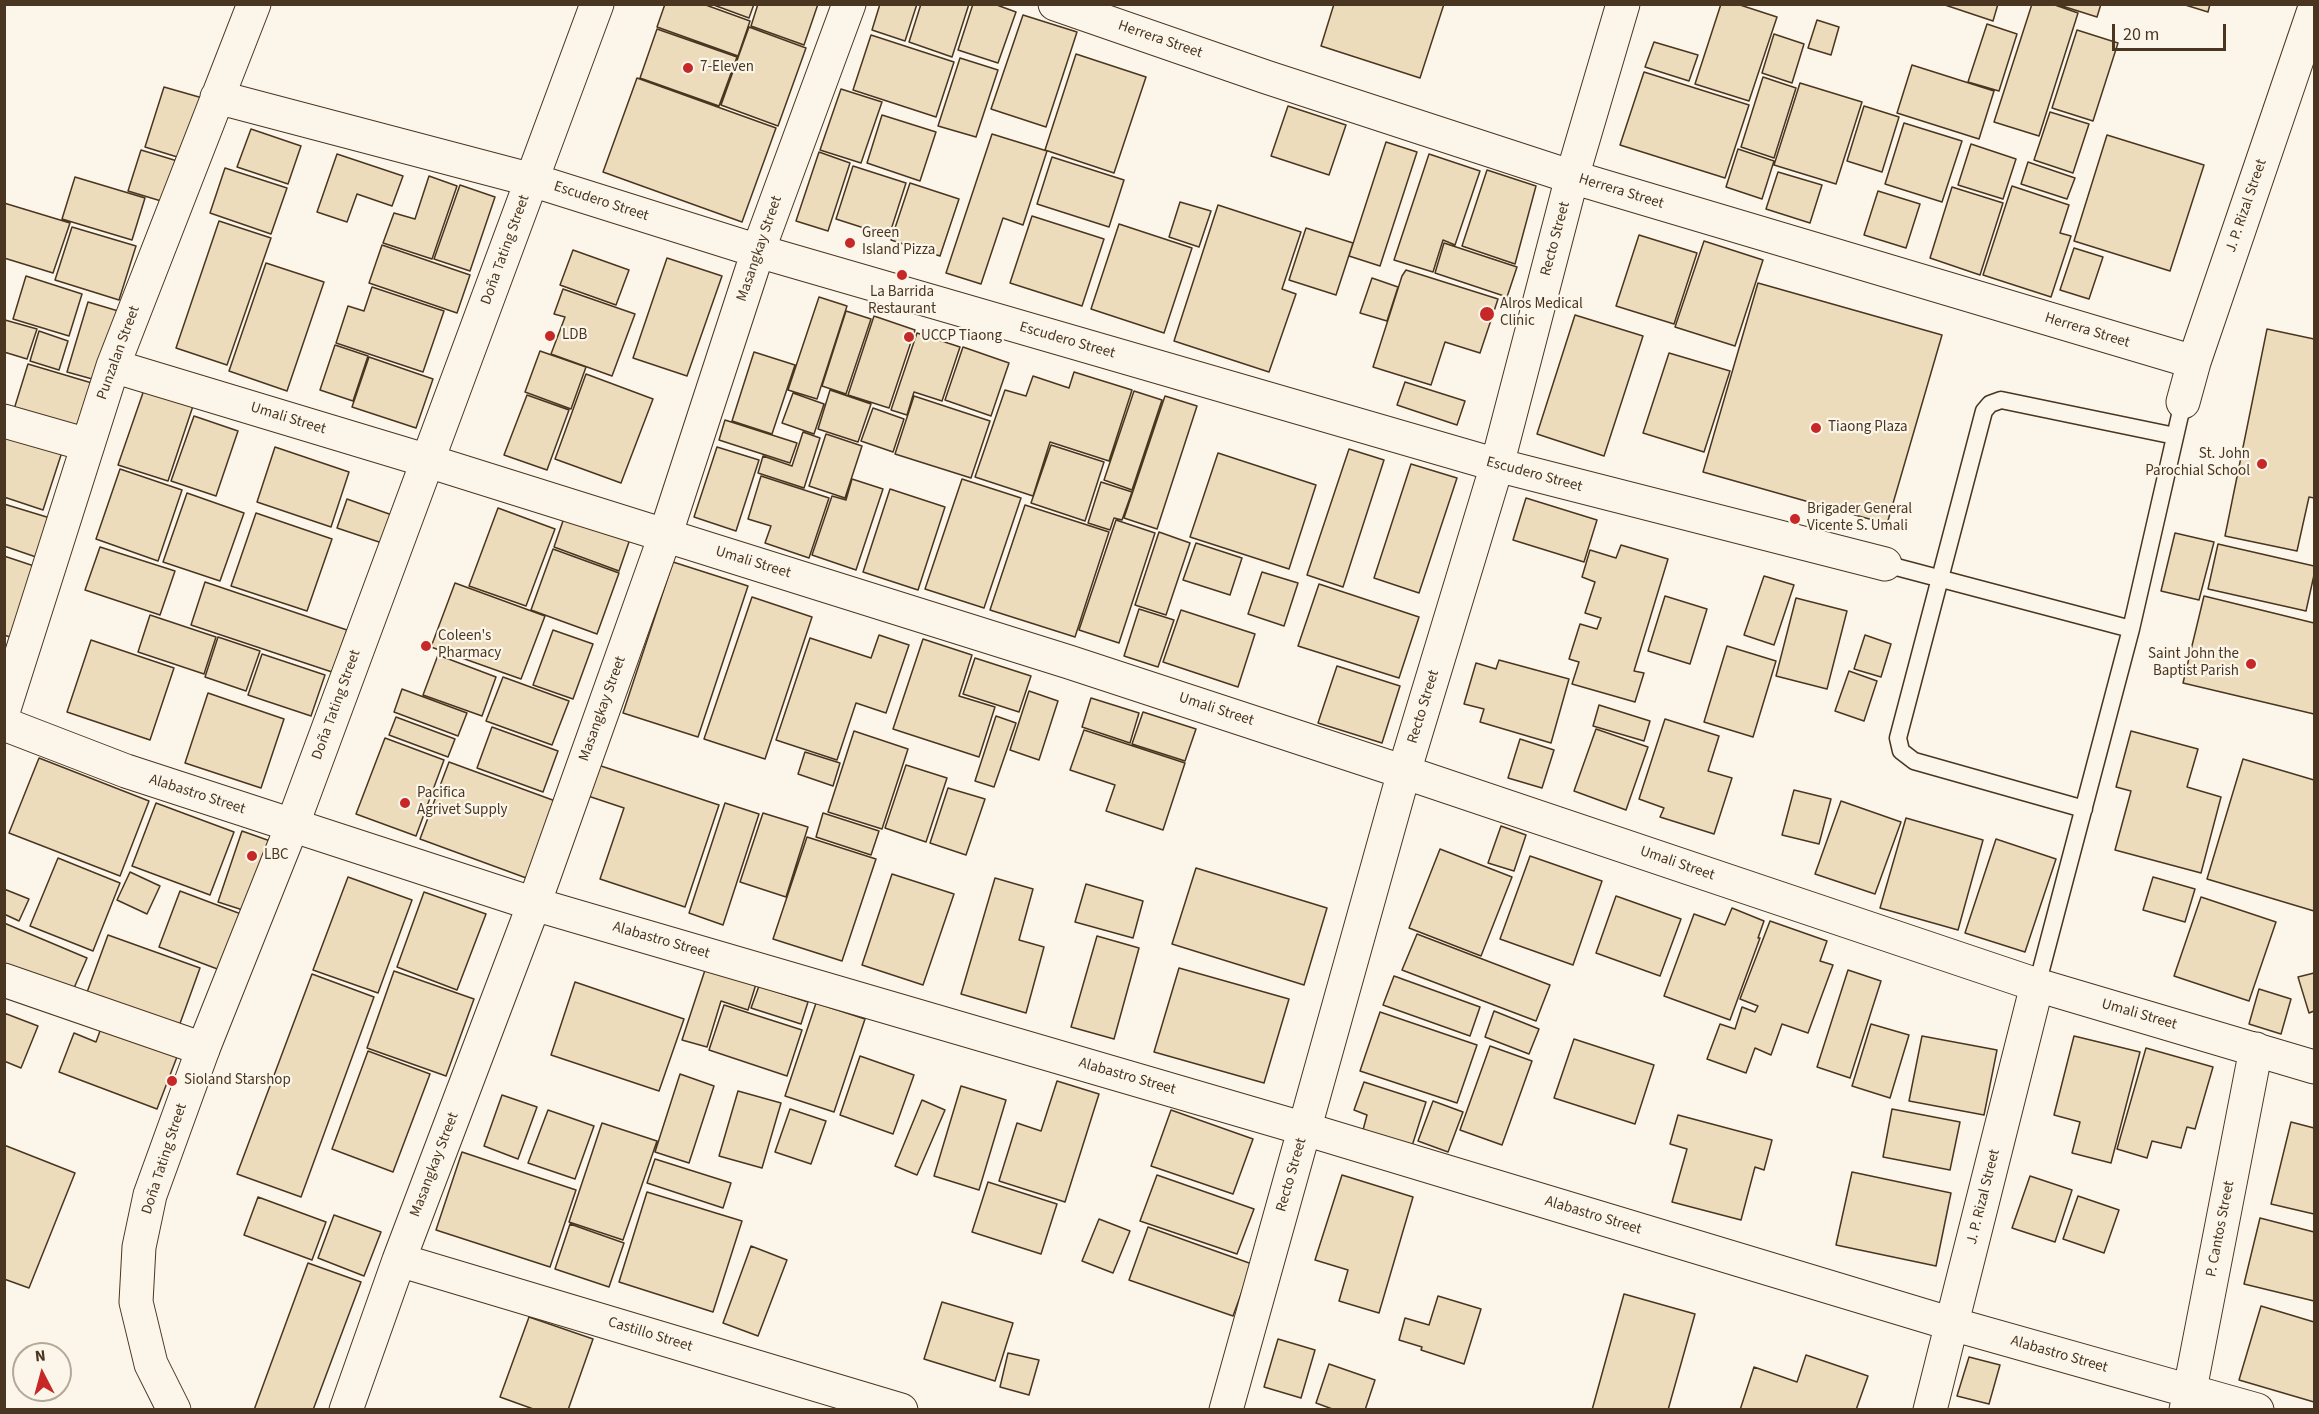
<!DOCTYPE html>
<html>
<head>
<meta charset="utf-8">
<style>
  body { margin:0 }
  #map { position:relative; width:2319px; height:1414px; overflow:hidden; background:#fbf6e9; font-family:"Source Sans 3",sans-serif }
  canvas { display:block }
  .frame { position:absolute; inset:0; border:6px solid #4a3520; pointer-events:none }
  .north { position:absolute; left:12px; top:1342px; width:60px; height:60px; box-sizing:border-box; background:#fbf6e9; border:2px solid #b4a999; border-radius:50%; rotate:354deg; font-size:16px; font-weight:700; line-height:24px; text-align:center; color:#4a3520 }
  .north::after { content:''; display:block; margin:auto; width:21px; height:27px; background:#c62828; clip-path:polygon(50% 0,100% 100%,50% 72%,0 100%) }
  .scale { position:absolute; left:2112px; top:24px; width:114px; height:27px; box-sizing:border-box; border:3px solid #4a3520; border-top:0; padding-left:8px; font-size:18px; line-height:21px; white-space:nowrap; color:#4a3520; -webkit-text-stroke:4px #fbf6e9; paint-order:stroke }
</style>
</head>
<body>
<div id="map">
<canvas width="2319" height="1414"></canvas>
<div class="frame"></div>
<div class="north">N</div>
<div class="scale">20 m</div>
</div>
<script>
const context = document.querySelector('canvas').getContext('2d');
context.lineJoin = 'round';
function fillPath(path, color) {
  context.fillStyle = color;
  context.fill(path, 'evenodd');
}
function trace(path, color, width, dash) {
  context.strokeStyle = color;
  context.lineWidth = width;
  context.lineCap = dash ? 'butt' : 'round';
  context.setLineDash(dash || []);
  context.stroke(path);
}
function write(font, color, halo, rows, align = 'center') {
  context.font = font + ' "Source Sans 3",sans-serif';
  context.lineWidth = 4.5;
  context.setLineDash([]);
  context.textBaseline = 'middle';
  context.strokeStyle = halo;
  context.fillStyle = color;
  for (const [text, x, y, turn = 0] of rows) {
    context.save();
    context.translate(x, y);
    context.rotate((+turn || 0) * Math.PI / 180);
    context.textAlign = isNaN(turn) ? turn : align;
    if (halo) context.strokeText(text, 0, 0);
    context.fillText(text, 0, 0);
    context.restore();
  }
}
const building = new Path2D(`
  M665,4h38l47,17 -12,35 -81,-29z
  M711,4h43l-5,14z
  M758,4h60l-14,41 -53,-19z
  M880,4h37l-12,37 -33,-11z
  M921,4h48l-17,53 -43,-15z
  M973,4h21l22,8 -18,51 -40,-13z
  M1334,4h110l-24,74 -99,-32z
  M1721,4h16l40,13 -28,84 -54,-17z
  M1942,4h56l-5,17z
  M2032,4h20l26,9 -39,123 -45,-14z
  M2056,4h45l-4,13z
  M2182,4h28l-2,8z
  M1023,15l54,17 -31,95 -55,-18z
  M1817,20l22,7 -8,28 -23,-7z
  M1987,24l30,10 -18,57 -31,-9z
  M749,27l57,21 -28,78 -57,-21z
  M657,29l80,28 -18,49 -79,-28z
  M2077,30l41,13 -25,78 -41,-13z
  M1774,34l30,10 -12,39 -30,-10z
  M871,35l83,27 -18,55 -83,-27z
  M1654,42l44,13 -9,26 -44,-14z
  M1076,54l70,23 -32,96 -69,-23z
  M960,58l38,12 -22,67 -38,-11z
  M1912,65l82,26 -15,48 -82,-26z
  M1644,72l105,33 -24,73 -105,-33z
  M1763,77l33,11 -22,70 -33,-11z
  M637,78l139,50 -34,94 -139,-50z
  M1800,83l62,19 -26,82 -62,-19z
  M164,87l42,12 -19,61 -42,-13z
  M841,89l41,13 -21,61 -41,-13z
  M1288,106l58,19 -17,50 -58,-19z
  M1864,106l35,11 -17,55 -35,-11z
  M2050,112l39,12 -16,49 -39,-13z
  M882,115l54,17 -16,49 -53,-18z
  M1904,123l58,18 -20,61 -57,-18z
  M251,129l50,17 -13,38 -51,-17z
  M992,134l55,17 -24,74 -20,-7 -22,66 -35,-11z
  M2107,135l97,30 -34,106 -96,-30z
  M1386,142l31,10 -37,114 -31,-10z
  M1971,144l45,15 -13,40 -45,-14z
  M1738,149l36,12 -12,38 -36,-12z
  M141,150l43,13 -13,41 -43,-13z
  M819,152l31,11 -22,68 -32,-10z
  M337,154l66,22 -11,30 -35,-12 -10,28 -30,-10z
  M1429,154l51,17 -25,74 -12,-5 -10,32 -39,-12z
  M1052,157l72,23 -15,47 -72,-23z
  M2028,162l47,16 -8,21 -46,-15z
  M853,166l53,17 -17,53 -53,-17z
  M225,168l62,20 -16,46 -61,-21z
  M1487,170l49,16 -21,78 -53,-18z
  M1778,172l44,13 -12,38 -44,-14z
  M429,176l28,10 -25,73 -49,-16 11,-30 21,6z
  M75,177l70,21 -13,42 -70,-21z
  M910,183l49,16 -19,57 -49,-16z
  M460,185l35,12 -25,74 -36,-12z
  M2012,186l57,19 -9,28 11,3 -20,61 -68,-22z
  M1952,187l51,16 -23,72 -50,-17z
  M1878,191l42,13 -14,44 -42,-13z
  M1180,202l31,9 -12,36 -30,-10z
  M4,203l66,20 -17,50 -49,-15z
  M1218,205l83,27 -19,57 14,5 -27,78 -95,-31z
  M1032,216l72,23 -22,67 -72,-23z
  M219,221l52,17 -44,127 -51,-17z
  M1119,224l73,24 -28,85 -73,-24z
  M72,227l64,19 -17,54 -64,-20z
  M1306,228l47,15 -17,52 -47,-15z
  M1639,235l58,18 -23,71 -58,-18z
  M1704,241l59,19 -28,86 -60,-19z
  M1444,243l73,24 -10,30 -72,-24z
  M382,245l88,30 -13,38 -88,-30z
  M2074,248l29,9 -14,42 -29,-9z
  M573,250l56,20 -13,35 -56,-20z
  M667,258l55,18 -35,100 -54,-18z
  M266,263l58,19 -37,109 -58,-20z
  M1406,270l92,29 -18,54 -35,-11 -14,43 -58,-18 29,-91z
  M26,276l56,18 -13,42 -56,-17z
  M1372,278l26,9 -11,34 -27,-8z
  M1758,283l184,52 -55,189 -184,-52z
  M372,287l72,24 -21,61 -87,-29 12,-37 16,5z
  M563,289l72,25 -23,62 -61,-22 14,-37 -11,-3z
  M819,297l28,9 -30,93 -29,-9z
  M88,302l37,11 -22,69 -36,-10z
  M846,311l25,8 -25,75 -24,-8z
  M1575,315l68,21 -39,120 -67,-22z
  M874,316l41,14 -26,78 -41,-13z
  M5,320l32,9 -10,30 -23,-7z
  M2267,329l47,10v159l-5,-1 -12,54 -72,-15z
  M39,331l29,10 -9,29 -29,-9z
  M917,333l43,14 -18,54 -28,-9 -7,23 -16,-5z
  M335,345l33,11 -15,45 -33,-11z
  M963,347l46,16 -18,53 -46,-16z
  M540,351l46,16 -15,42 -46,-17z
  M754,352l41,13 -23,69 -40,-13z
  M1669,353l61,18 -26,81 -61,-19z
  M369,357l64,22 -17,49 -64,-21z
  M28,364l74,22 -17,55 -74,-22z
  M1074,372l58,18 -23,71 -59,-19 -17,54 -58,-19 30,-87 21,6 7,-20 36,12z
  M586,374l67,25 -32,84 -66,-24z
  M1405,382l60,19 -8,24 -60,-20z
  M146,384l49,16 -27,81 -50,-16z
  M830,390l41,14 -13,38 -40,-13z
  M1134,391l28,9 -30,90 -28,-10z
  M793,393l31,11 -10,30 -32,-11z
  M527,395l42,15 -22,60 -43,-15z
  M914,396l76,25 -19,57 -76,-24z
  M1165,396l32,10 -40,123 -33,-11z
  M873,408l31,11 -11,33 -32,-11z
  M194,416l44,15 -22,65 -45,-15z
  M725,420l72,23 -7,20 -71,-23z
  M803,432l17,6 -16,50 -46,-15 5,-17 29,10z
  M4,433l58,19 -19,58 -39,-13z
  M826,434l36,12 -17,52 -36,-12z
  M1051,445l53,17 -19,59 -54,-18z
  M275,447l74,25 -18,55 -74,-25z
  M717,447l42,13 -23,71 -42,-14z
  M1349,449l35,11 -41,127 -36,-12z
  M1218,453l98,32 -27,84 -99,-32z
  M1411,464l46,14 -38,115 -45,-15z
  M120,469l62,21 -24,71 -62,-22z
  M761,476l68,22 -20,60 -44,-15 6,-17 -23,-7z
  M852,479l31,10 -27,81 -44,-15 20,-59 14,4z
  M962,479l59,19 -37,110 -59,-19z
  M1101,482l31,10 -10,28 -8,-2 -4,12 -22,-7z
  M890,489l55,18 -27,83 -55,-18z
  M187,493l57,20 -24,68 -57,-19z
  M1526,498l71,22 -13,42 -71,-22z
  M347,499l45,16 -10,28 -45,-15z
  M4,504l46,14 -14,39 -32,-11z
  M1025,505l84,27 -34,105 -85,-27z
  M498,508l57,21 -29,77 -57,-20z
  M256,513l76,26 -25,72 -76,-25z
  M565,515l65,24 -11,32 -65,-24z
  M1116,520l39,13 -36,110 -40,-13z
  M1159,532l31,11 -24,72 -31,-10z
  M2175,533l39,9 -15,58 -38,-9z
  M1196,543l46,15 -12,37 -47,-15z
  M2218,544l96,22v9l-8,36 -98,-22z
  M1621,545l47,14 -34,112 10,2 -9,29 -63,-18 7,-22 -10,-3 11,-35 17,5 4,-11 -16,-5 10,-31 -13,-5 8,-27 26,8z
  M100,547l75,24 -15,44 -75,-25z
  M553,549l66,24 -22,61 -66,-24z
  M4,556l42,14 -24,71 -18,-6z
  M673,562l75,24 -50,151 -75,-24z
  M1262,572l36,11 -14,43 -36,-12z
  M1764,576l30,9 -20,60 -30,-10z
  M205,582l142,48 -15,42 -141,-47z
  M455,583l90,33 -24,63 -90,-32z
  M1319,584l100,33 -20,61 -101,-32z
  M1665,596l42,13 -17,55 -42,-13z
  M2204,596l110,27v91l-131,-31z
  M752,597l60,20 -47,142 -61,-20z
  M1796,598l51,13 -20,78 -51,-13z
  M1139,609l35,11 -16,47 -34,-11z
  M1181,610l74,24 -17,53 -75,-25z
  M150,615l66,22 -12,37 -66,-22z
  M553,630l40,14 -20,55 -40,-14z
  M879,635l30,10 -23,68 -30,-10 -19,57 -61,-20 34,-102 61,20z
  M1865,635l26,9 -10,33 -27,-8z
  M218,637l42,14 -14,40 -41,-14z
  M923,639l49,16 -13,41 36,11 -16,50 -86,-28z
  M91,640l83,28 -24,72 -83,-28z
  M1727,646l49,15 -23,76 -49,-15z
  M262,654l63,21 -14,41 -63,-21z
  M438,655l58,22 -14,39 -59,-21z
  M975,658l56,18 -12,36 -56,-18z
  M1499,660l70,19 -18,64 -71,-21 4,-13 -20,-5 12,-41 20,6z
  M1337,666l63,20 -18,57 -64,-20z
  M1849,671l28,10 -13,40 -29,-10z
  M503,677l66,24 -17,44 -66,-24z
  M402,689l65,24 -9,23 -64,-24z
  M1029,691l29,10 -19,59 -29,-10z
  M208,693l76,26 -23,69 -76,-25z
  M1091,698l48,15 -9,30 -48,-16z
  M1599,705l51,16 -6,20 -51,-15z
  M1143,712l53,17 -11,32 -53,-17z
  M996,716l20,7 -22,64 -19,-6z
  M396,717l59,22 -7,18 -59,-22z
  M1665,719l54,17 -11,35 24,7 -18,56 -54,-17 4,-9 -25,-9z
  M492,727l66,24 -15,41 -66,-24z
  M1596,729l52,18 -22,63 -52,-19z
  M1084,730l101,33 -22,67 -57,-19 9,-26 -45,-15z
  M854,731l54,18 -26,80 -54,-17z
  M2131,731l67,18 -11,38 34,10 -20,76 -86,-23 16,-59 -15,-4z
  M385,738l59,22 -28,76 -60,-22z
  M1520,739l34,11 -12,38 -34,-10z
  M805,752l35,11 -7,23 -35,-12z
  M39,758l110,43 -29,75 -111,-43z
  M2243,759l71,21v131l-107,-32z
  M449,762l109,40 -29,77 -109,-40z
  M598,765l121,40 -34,102 -85,-28 24,-71 -36,-12z
  M906,765l41,13 -21,64 -41,-14z
  M948,788l37,11 -19,56 -36,-12z
  M1794,790l37,9 -12,45 -37,-9z
  M1841,801l60,21 -26,72 -60,-20z
  M156,803l78,29 -24,63 -78,-29z
  M725,803l34,11 -36,111 -34,-12z
  M763,813l45,14 -22,70 -46,-15z
  M823,813l56,18 -8,24 -55,-18z
  M1906,818l77,22 -25,90 -78,-22z
  M1501,826l25,9 -12,36 -26,-8z
  M242,831l31,11 -24,70 -31,-10z
  M807,837l69,22 -34,102 -69,-22z
  M1996,839l60,20 -31,93 -60,-19z
  M1440,849l72,28 -31,79 -72,-28z
  M1530,856l72,25 -29,84 -73,-26z
  M58,858l62,25 -27,68 -63,-25z
  M1196,868l131,40 -23,77 -132,-41z
  M130,872l30,14 -13,28 -30,-14z
  M892,874l62,20 -31,91 -61,-20z
  M348,877l64,23 -34,93 -65,-23z
  M2153,877l42,12 -10,33 -42,-12z
  M995,878l38,11 -14,51 25,7 -18,66 -65,-19z
  M1086,884l57,17 -10,37 -58,-16z
  M4,889l25,10 -10,22 -15,-7z
  M180,891l61,23 -21,56 -61,-23z
  M424,892l62,22 -29,76 -60,-23z
  M1616,896l65,23 -21,57 -64,-23z
  M2201,897l75,25 -27,79 -75,-25z
  M1732,908l32,13 -6,17h2l-30,82 -66,-24 30,-82 31,11z
  M1770,921l57,20 -7,20 13,4 -25,68 -26,-9 -11,31 -16,-7 -9,25 -39,-14 13,-35 15,5 7,-22 13,5 3,-6 -18,-7z
  M4,923l83,35 -16,37 -67,-28z
  M1417,934l133,51 -14,36 -134,-51z
  M108,935l92,33 -22,61 -92,-34z
  M1097,936l42,12 -25,91 -43,-12z
  M706,967l50,17 -8,26 -27,-9 -14,46 -25,-7z
  M1179,968l110,31 -25,84 -110,-31z
  M1848,970l33,11 -31,97 -33,-11z
  M394,971l80,28 -28,77 -79,-28z
  M2314,973v38l-5,2 -11,-36z
  M312,974l62,23 -73,200 -64,-23z
  M1394,976l86,31 -10,29 -87,-31z
  M575,982l109,37 -25,72 -108,-36z
  M759,986l49,16 -7,22 -50,-16z
  M2259,989l32,10 -10,35 -32,-10z
  M816,1003l49,16 -31,93 -49,-16z
  M724,1005l78,25 -15,46 -78,-26z
  M1494,1011l45,18 -10,25 -44,-17z
  M1380,1012l97,33 -20,58 -97,-32z
  M4,1013l34,13 -17,42 -17,-7z
  M104,1020l76,29 -23,60 -98,-37 15,-39 22,9z
  M1871,1024l38,11 -19,63 -38,-12z
  M1922,1036l75,14 -13,65 -75,-14z
  M2074,1036l66,16 -29,111 -39,-10 8,-31 -26,-7z
  M1574,1039l80,26 -19,59 -81,-26z
  M1490,1046l42,15 -30,84 -42,-15z
  M2146,1048l67,19 -18,62 -8,-2 -6,21 -29,-7 -5,17 -30,-9z
  M368,1051l62,23 -37,98 -61,-23z
  M860,1056l54,19 -21,59 -53,-19z
  M680,1074l34,12 -25,77 -34,-11z
  M1057,1081l42,13 -34,108 -66,-21 18,-58 24,8z
  M1364,1082l62,20 -14,44 -49,-16 4,-15 -13,-5z
  M961,1086l45,14 -27,90 -45,-14z
  M738,1091l43,12 -19,65 -43,-12z
  M502,1095l35,12 -19,52 -34,-13z
  M922,1100l23,10 -28,65 -22,-9z
  M1433,1101l30,11 -15,40 -30,-11z
  M790,1109l36,12 -15,43 -36,-12z
  M1892,1109l68,13 -10,48 -67,-13z
  M548,1110l46,16 -19,53 -47,-16z
  M1171,1110l82,29 -20,55 -82,-28z
  M1678,1115l94,25 -8,30 -9,-3 -14,53 -69,-18 15,-53 -17,-5z
  M2291,1122l23,6v86l-43,-10z
  M602,1123l55,18 -34,99 -54,-18z
  M4,1145l71,28 -46,115 -25,-9z
  M462,1152l114,38 -26,77 -114,-37z
  M655,1159l76,24 -8,25 -76,-25z
  M1852,1172l99,21 -15,73 -100,-21z
  M1157,1175l97,34 -17,45 -97,-33z
  M1342,1175l71,22 -34,116 -40,-12 9,-31 -33,-10z
  M2030,1176l42,14 -17,52 -43,-14z
  M988,1182l69,22 -16,50 -69,-22z
  M647,1192l95,29 -29,91 -94,-30z
  M2078,1196l41,14 -15,43 -41,-14z
  M258,1197l68,25 -14,38 -68,-25z
  M334,1215l47,17 -17,44 -46,-18z
  M2260,1218l54,14v69l-70,-17z
  M1099,1219l31,12 -17,42 -31,-12z
  M570,1224l54,19 -15,44 -54,-18z
  M1148,1227l104,37 -19,52 -104,-36z
  M751,1246l36,14 -29,76 -35,-13z
  M308,1263l53,19 -48,128h-59z
  M1624,1294l71,20 -27,96h-76z
  M1438,1296l43,13 -17,55 -43,-14 1,-3 -23,-7 6,-22 24,7z
  M942,1302l71,21 -18,58 -71,-22z
  M2261,1306l53,16v80l-75,-22z
  M529,1317l64,22 -25,71h-32l-36,-13z
  M1278,1339l37,11 -14,48 -37,-11z
  M1008,1353l31,7 -10,35 -29,-8z
  M1806,1355l62,21 -12,34h-116l14,-43 43,15z
  M1969,1357l31,8 -11,39 -32,-8z
  M1329,1364l46,16 -10,30h-30l-19,-7z`);
const service = new Path2D(`
  M1885,564l246,65
  M2084,809l-170,-48 -13,-10 -3,-13 86,-327 6,-7 11,-4 174,36
  M2037,985l94,-356 52,-227`);
const minor = new Path2D(`
  M1055,4l211,73 306,100 622,185
  M217,97l315,83 226,71 739,214 388,99
  M113,366l315,95 641,201 335,110 633,213 277,82
  M2183,402l11,-40 120,-352
  M4,421l84,24
  M4,709l109,-343 141,-362
  M4,724l122,47 408,133 771,225 647,195 305,86
  M4,980l199,69
  M399,1260l502,150
  M346,1410l53,-150 135,-356 131,-368 93,-285 91,-247
  M1226,1410l178,-638 93,-307 75,-288 51,-173
  M1930,1410l107,-425
  M2186,1410l70,-361`);
const primary = new Path2D(`
  M174,1410l-23,-46 -15,-62 3,-55 11,-52 53,-146 89,-223 305,-822`);
const markers = [
  [688,68,6,"#c62828"],
  [850,243,6,"#c62828"],
  [902,275,6,"#c62828"],
  [1487,314,8,"#c62828"],
  [550,336,6,"#c62828"],
  [909,337,6,"#c62828"],
  [1816,428,6,"#c62828"],
  [2262,464,6,"#c62828"],
  [1795,519,6,"#c62828"],
  [426,646,6,"#c62828"],
  [2251,664,6,"#c62828"],
  [405,803,6,"#c62828"],
  [252,856,6,"#c62828"],
  [172,1081,6,"#c62828"]
];
const streetNames = [
  ["Herrera Street",1160,40,19],
  ["Herrera Street",1621,192,17],
  ["Escudero Street",601,202,18],
  ["J. P. Rizal Street",2247,206,-71],
  ["Recto Street",1556,239,-75],
  ["Masangkay Street",760,249,-71],
  ["Doña Tating Street",506,250,-70],
  ["Herrera Street",2087,331,17],
  ["Escudero Street",1067,341,16],
  ["Punzalan Street",119,353,-70],
  ["Umali Street",288,419,17],
  ["Escudero Street",1534,475,15],
  ["Umali Street",753,563,17],
  ["Doña Tating Street",337,705,-70],
  ["Recto Street",1424,707,-73],
  ["Masangkay Street",603,709,-70],
  ["Umali Street",1216,710,18],
  ["Alabastro Street",197,795,18],
  ["Umali Street",1677,864,19],
  ["Alabastro Street",661,941,16],
  ["Umali Street",2139,1015,16],
  ["Alabastro Street",1127,1077,16],
  ["Doña Tating Street",165,1159,-72],
  ["Masangkay Street",435,1165,-69],
  ["Recto Street",1292,1175,-74],
  ["J. P. Rizal Street",1984,1197,-76],
  ["Alabastro Street",1593,1216,17],
  ["P. Cantos Street",2221,1229,-79],
  ["Castillo Street",650,1335,17],
  ["Alabastro Street",2059,1355,16]
];
const poiNames = [
  ["7-Eleven",700,68],
  ["Green",862,234],
  ["Island Pizza",862,251],
  ["La Barrida",902,293,"center"],
  ["Restaurant",902,310,"center"],
  ["Alros Medical",1500,305],
  ["Clinic",1500,322],
  ["LDB",562,336],
  ["UCCP Tiaong",921,337],
  ["Tiaong Plaza",1828,428],
  ["St. John",2250,455,"right"],
  ["Parochial School",2250,472,"right"],
  ["Brigader General",1807,510],
  ["Vicente S. Umali",1807,527],
  ["Coleen's",438,637],
  ["Pharmacy",438,654],
  ["Saint John the",2239,655,"right"],
  ["Baptist Parish",2239,672,"right"],
  ["Pacifica",417,794],
  ["Agrivet Supply",417,811],
  ["LBC",264,856],
  ["Sioland Starshop",184,1081]
];
fillPath(building, '#ecdcbc');
trace(building, '#4a3520', 1.5);
trace(service, '#4a3520', 19);
trace(minor, '#4a3520', 35);
trace(primary, '#4a3520', 35);
trace(service, '#fbf6e9', 16);
trace(minor, '#fbf6e9', 33);
trace(primary, '#fbf6e9', 33);
for (const [x, y, r, color] of markers) {
  const dot = new Path2D();
  dot.arc(x, y, r, 0, 2 * Math.PI);
  context.fillStyle = color;
  context.fill(dot);
  trace(dot, '#fbf6e9', 2);
}
write('15px', '#4a3520', '#fbf6e9', streetNames);
write('15px', '#4a3520', '#fbf6e9', poiNames, 'left');
</script>
</body>
</html>
